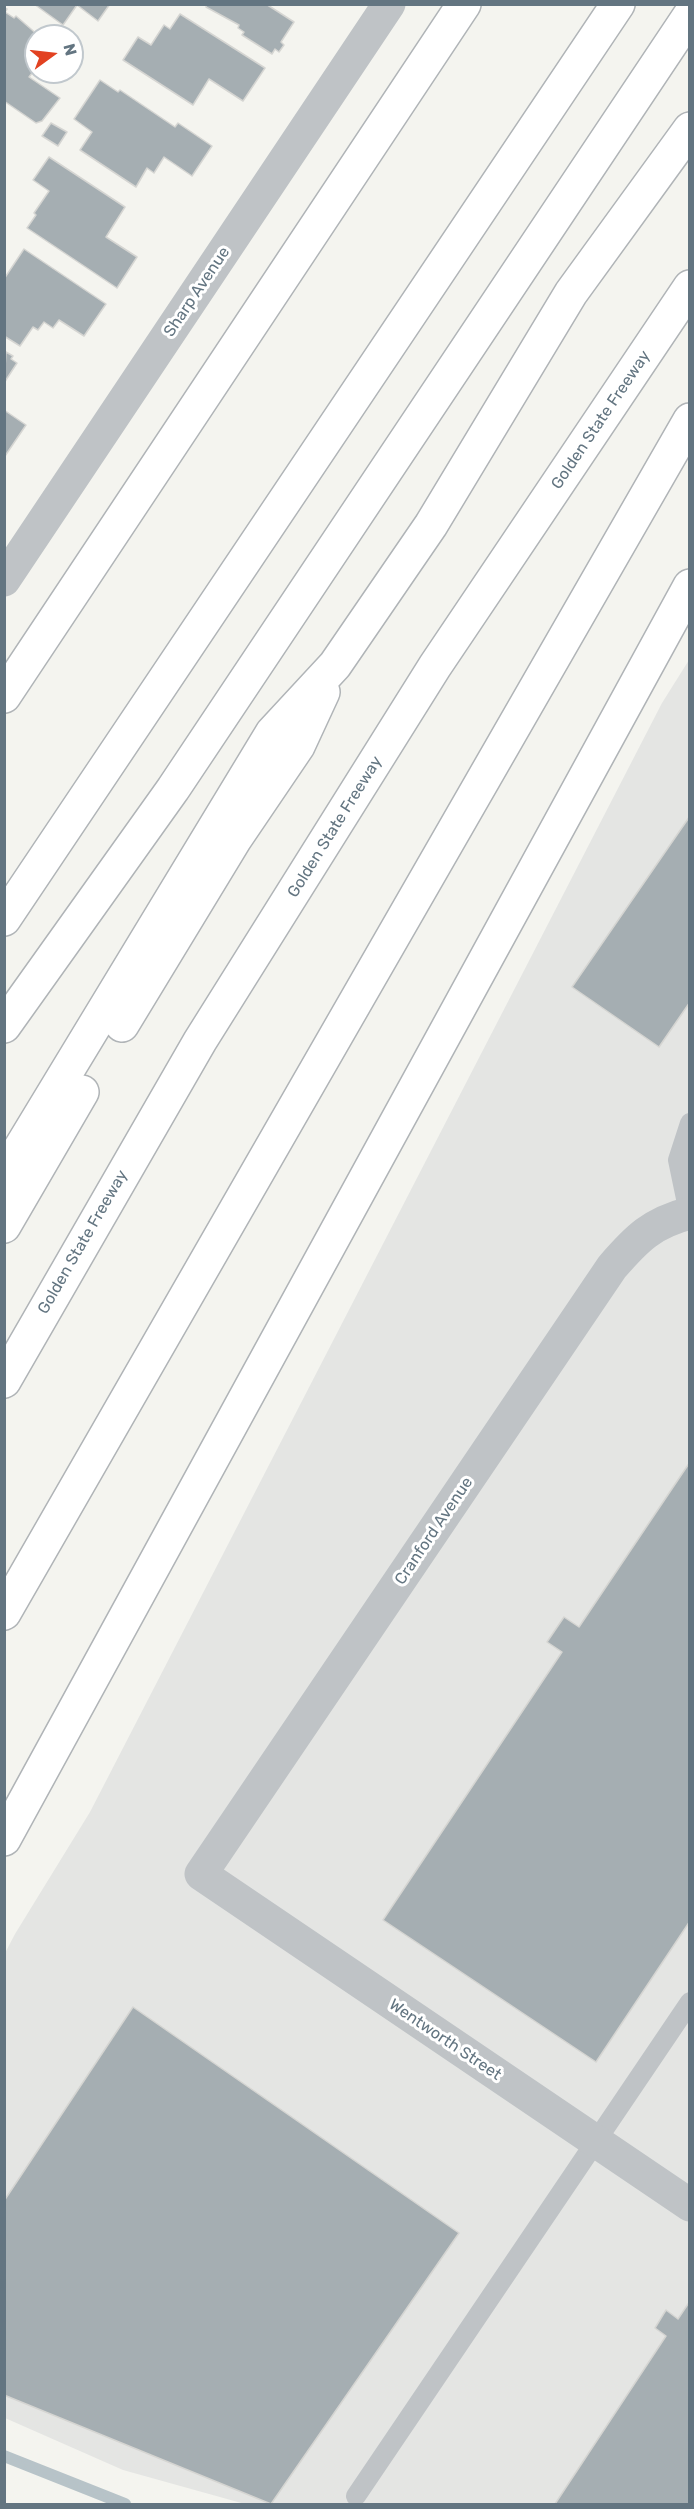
<!DOCTYPE html>
<html>
<head>
<meta charset="utf-8">
<style>
  body { margin:0 }
  #map { position:relative; width:694px; height:2509px; overflow:hidden; background:#f4f4ef; font-family:Rubik,sans-serif }
  canvas { display:block }
  .frame { position:absolute; inset:0; border:6px solid #637581; pointer-events:none }
  .north { position:absolute; left:24px; top:24px; width:60px; height:60px; box-sizing:border-box; background:#fff; border:2px solid #c1c8cd; border-radius:50%; rotate:75deg; font-size:16px; font-weight:700; line-height:24px; text-align:center; color:#637581 }
  .north::after { content:''; display:block; margin:auto; width:21px; height:27px; background:#e24221; clip-path:polygon(50% 0,100% 100%,50% 72%,0 100%) }
</style>
</head>
<body>
<div id="map">
<canvas width="694" height="2509"></canvas>
<div class="frame"></div>
<div class="north">N</div>
</div>
<script>
const context = document.querySelector('canvas').getContext('2d');
context.lineJoin = 'round';
function fillPath(path, color) {
  context.fillStyle = color;
  context.fill(path, 'evenodd');
}
function trace(path, color, width, dash) {
  context.strokeStyle = color;
  context.lineWidth = width;
  context.lineCap = dash ? 'butt' : 'round';
  context.setLineDash(dash || []);
  context.stroke(path);
}
function write(font, color, halo, rows, align = 'center') {
  context.font = font + ' Rubik,sans-serif';
  context.lineWidth = 6;
  context.setLineDash([]);
  context.textBaseline = 'middle';
  context.strokeStyle = halo;
  context.fillStyle = color;
  for (const [text, x, y, turn = 0] of rows) {
    context.save();
    context.translate(x, y);
    context.rotate((+turn || 0) * Math.PI / 180);
    context.textAlign = isNaN(turn) ? turn : align;
    if (halo) context.strokeText(text, 0, 0);
    context.fillText(text, 0, 0);
    context.restore();
  }
}
const built = new Path2D(`
  M689,660v1844h-444l-122,-34 -118,-52 -1,-463 11,-21 75,-122 572,-1109z`);
const stream = new Path2D(`
  M4,2456l121,48`);
const building = new Path2D(`
  M34,4h76l-12,17 -21,-16 -14,20z
  M266,4l28,18 -13,20 3,3 -5,7 -4,-3 -3,5 -30,-19 2,-3 -6,-4 1,-3 -33,-18 1,-3z
  M4,8l3,1 -2,3 9,6 2,-2 23,20h-3v16l-2,4 2,1v11l-7,9 31,21 -18,23 -6,2 -32,-22z
  M180,14l85,54 -22,33 -34,-22 -16,26 -70,-45 15,-23 13,8 13,-20 6,4z
  M100,80l18,12 2,-2 55,37 3,-4 34,23 -20,30 -28,-19 -10,16 -7,-5 -11,19 -56,-37 12,-18 -18,-13z
  M51,123l16,9 -9,14 -16,-10z
  M49,157l76,50 -19,30 31,20 -20,31 -90,-60 9,-13 -2,-2 15,-22 -16,-11z
  M24,249l82,55 -22,32 -25,-16 -6,8 -9,-6 -6,8 -5,-3 -13,19 -16,-10v-57z
  M6,352l7,4 -2,3 6,4 -13,20z
  M4,410l22,15 -21,31h-1z
  M690,816v186l-31,45 -87,-60z
  M690,1462v459l-94,141 -213,-142 179,-268 -15,-10 17,-25 15,10z
  M133,2007l326,226 -188,271 -267,-109v-194z
  M690,2301v203h-135l111,-168 -11,-8 11,-18 12,9z`);
const lane = new Path2D(`
  M689,1213l-11,-53 12,-37
  M356,2496l334,-494`);
const street = new Path2D(`
  M4,580l385,-576
  M690,1213c-38,10 -53,25 -78,54l-411,607 489,331`);
const highway = new Path2D(`
  M4,696l460,-692
  M4,919l614,-915
  M122,1025l113,-186 63,-93 25,-54
  M4,1026l169,-237 517,-774
  M4,1175l268,-442 63,-68 96,-140 140,-232 119,-164
  M4,1226l78,-134
  M4,1381l196,-340 235,-375 255,-379
  M4,1613l686,-1193
  M4,1839l686,-1253`);
const streetNames = [
  ["Sharp Avenue",197,292,-56],
  ["Golden State Freeway",601,420,-56],
  ["Golden State Freeway",335,827,-58],
  ["Golden State Freeway",83,1242,-60],
  ["Cranford Avenue",434,1531,-56],
  ["Wentworth Street",445,2040,34]
];
fillPath(built, '#e4e5e3');
trace(stream, '#b7c3c8', 12);
fillPath(building, '#a5aeb2');
trace(building, '#d5d5d2', 1.5);
trace(highway, '#b0b4b7', 36);
trace(lane, '#bfc3c6', 20);
trace(street, '#bfc3c6', 33);
trace(highway, '#fff', 33);
write('16px', '#637581', '#fff', streetNames);
</script>
</body>
</html>
